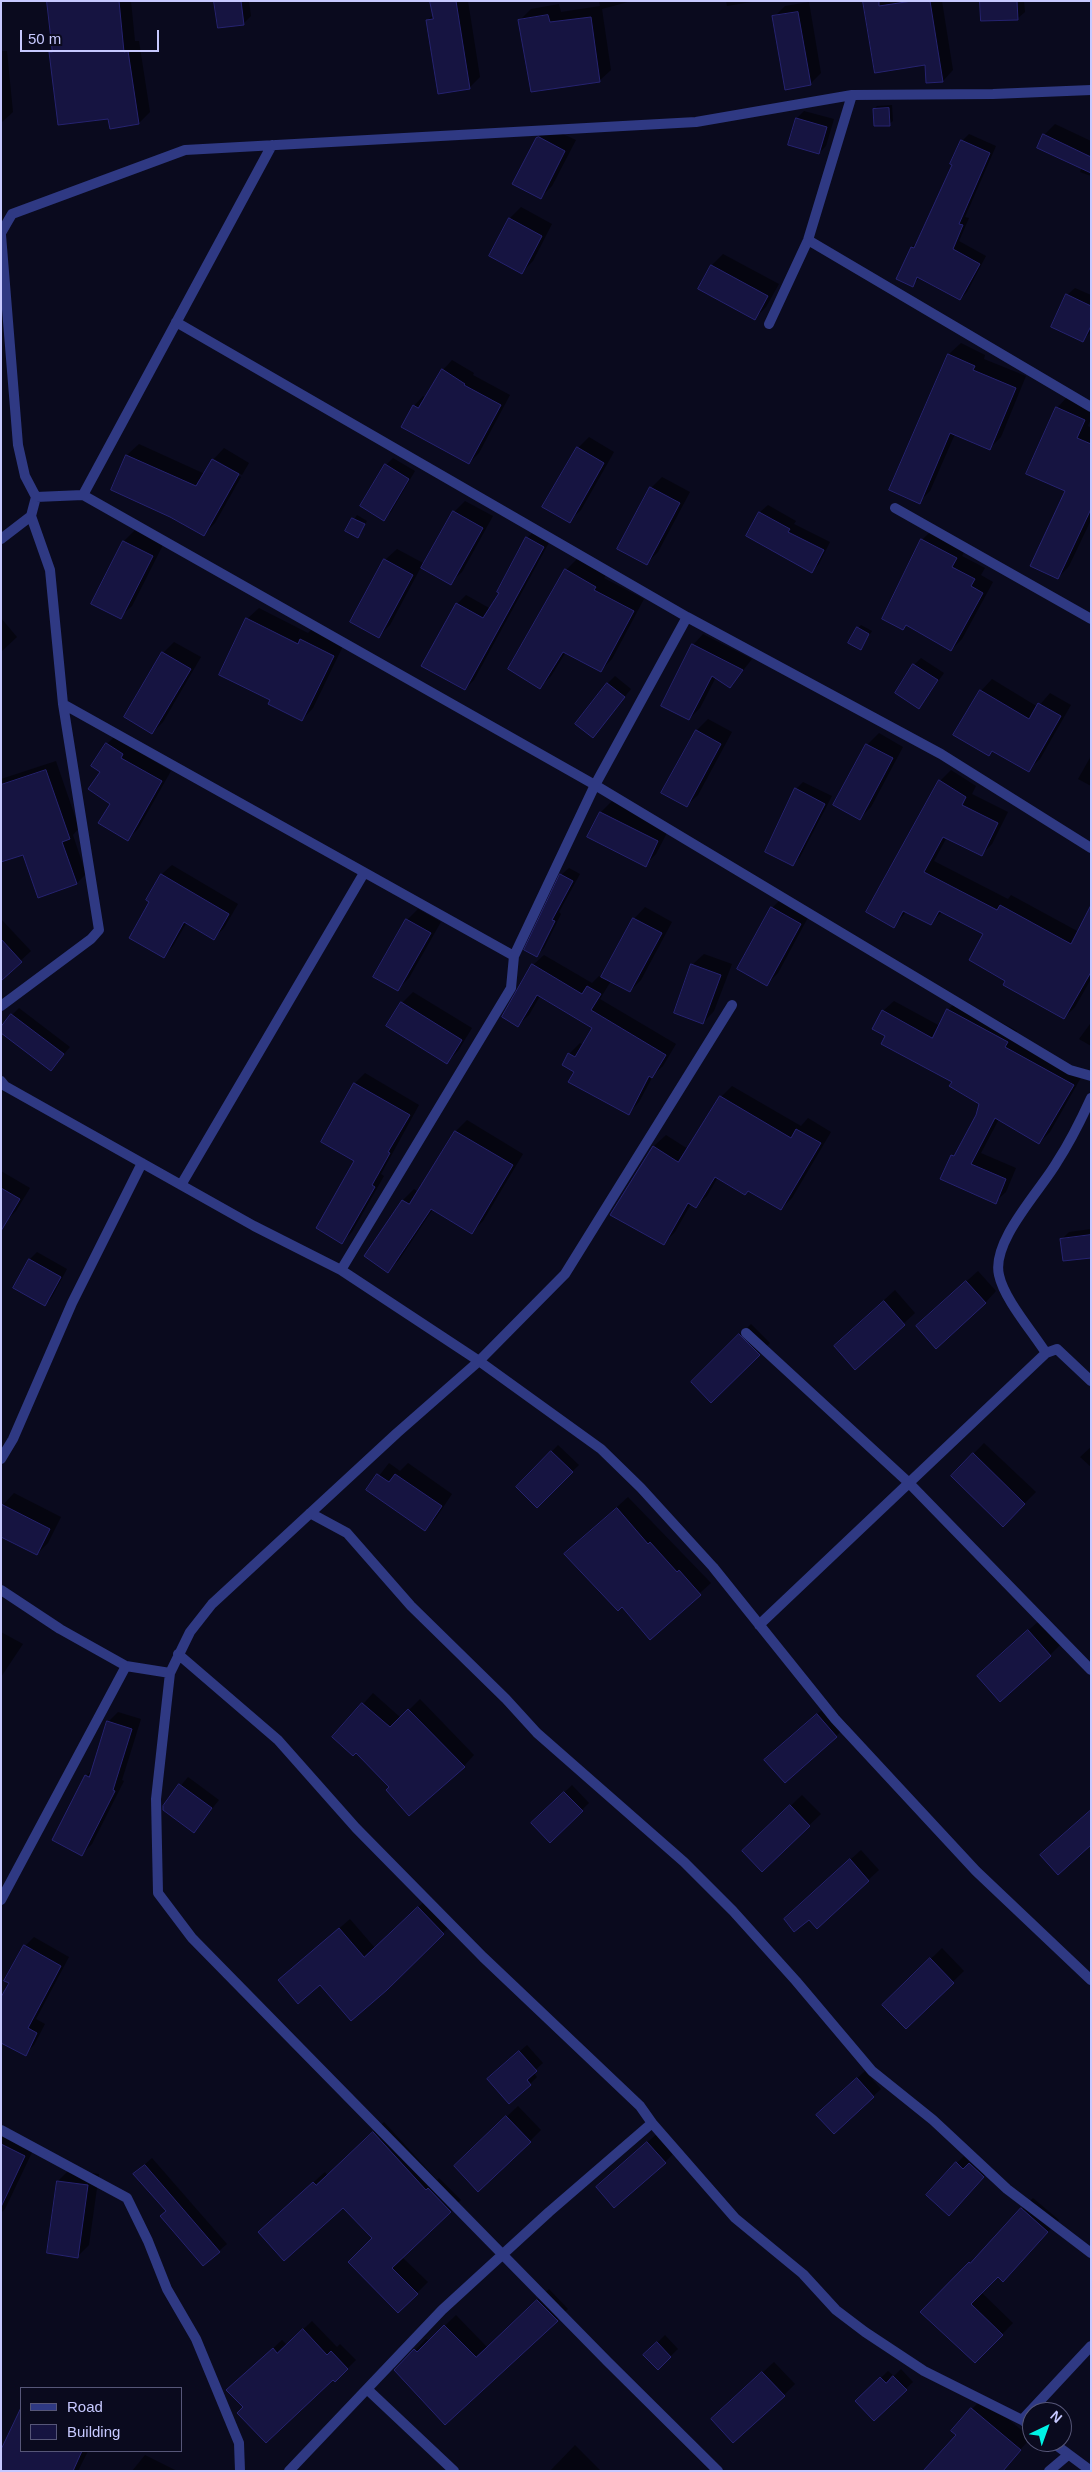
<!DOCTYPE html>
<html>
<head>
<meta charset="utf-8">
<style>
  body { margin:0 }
  #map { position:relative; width:1092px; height:2472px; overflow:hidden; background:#0a0a1e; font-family:Helvetica,sans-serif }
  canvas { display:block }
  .frame { position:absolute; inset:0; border:2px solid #c7c9ff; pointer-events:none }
  .legend { position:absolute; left:20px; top:2387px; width:162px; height:65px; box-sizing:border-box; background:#0a0a1e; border:1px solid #565678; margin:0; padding:6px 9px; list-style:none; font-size:15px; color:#c7c9ff }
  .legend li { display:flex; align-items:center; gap:10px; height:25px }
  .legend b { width:25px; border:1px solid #565678 }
  .north { position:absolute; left:1022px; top:2402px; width:50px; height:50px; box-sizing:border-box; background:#0a0a1e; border:1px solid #565678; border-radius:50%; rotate:42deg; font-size:14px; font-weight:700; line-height:20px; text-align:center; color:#c7c9ff }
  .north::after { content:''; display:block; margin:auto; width:18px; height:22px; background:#00f2e4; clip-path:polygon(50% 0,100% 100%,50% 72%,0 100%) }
  .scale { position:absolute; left:20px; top:30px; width:139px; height:22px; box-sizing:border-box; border:2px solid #c7c9ff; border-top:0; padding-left:6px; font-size:15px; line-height:18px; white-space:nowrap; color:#c7c9ff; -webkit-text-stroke:4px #0a0a1e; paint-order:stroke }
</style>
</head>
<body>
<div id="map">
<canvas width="1092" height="2472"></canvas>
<div class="frame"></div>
<ul class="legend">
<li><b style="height:6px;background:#2f3983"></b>Road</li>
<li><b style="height:14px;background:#161441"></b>Building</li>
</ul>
<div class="north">N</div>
<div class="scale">50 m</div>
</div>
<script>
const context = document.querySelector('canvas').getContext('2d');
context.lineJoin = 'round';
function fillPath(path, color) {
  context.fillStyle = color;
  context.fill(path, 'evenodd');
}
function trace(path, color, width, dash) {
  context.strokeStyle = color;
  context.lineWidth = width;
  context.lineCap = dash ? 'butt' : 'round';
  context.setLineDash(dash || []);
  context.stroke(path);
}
const shadow = new Path2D(`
  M49,1h82l4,40h4l11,71 -11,11 -29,-5 -59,-65 2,-3z
  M215,1h34l2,15 -8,8z
  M432,1h36l12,76 -11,11 -41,-68 6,-6z
  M599,1h33l-30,8 9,61 -12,11 -79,-61 11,-11 28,-5 2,8 39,-6z
  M726,1h32l-31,5z
  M873,1h69l11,69 -10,11z
  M981,1h43l1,11 -8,7z
  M809,2l12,71 -11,11 -36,-67 11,-11z
  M1,51h6l6,61 -12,11z
  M892,105l1,16 -4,3 -15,-15 3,-3z
  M804,111l30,8 -8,27 -7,7 -30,-8 8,-27z
  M1055,124l36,17v35l-11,-4 2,-4 -38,-33z
  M548,127l28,13 -24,46 -11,11 -4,-59z
  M969,134l27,12 -31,71 4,1 -10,23 27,15 -19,36 -7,7 -41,-21 -7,7v-38l6,-6 35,-76 9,-24z
  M521,207l31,17 -19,37 -11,11 -12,-54z
  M723,254l56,30 -13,23 -11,11 -55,-30 12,-23z
  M1075,288l16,7v37l-8,8 -16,-45z
  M961,343l24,12 -1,4 42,17 -25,61 -11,11 -35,-14 -25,57 -11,11 -29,-13 59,-135z
  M452,360l22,13 -1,2 37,20 -31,58 -10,10 -55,-57 9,-10 3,2 17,-28z
  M1068,396l23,11v12l-3,7 3,2v92l-22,46 -11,12 9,-87 -10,-83z
  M589,437l25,15 -33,58 -12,11 9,-73z
  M139,444l66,30 8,-14 11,-12 25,15 -7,12 -28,-16v3l27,15 -26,46 -11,11 -34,-18 -58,-26 15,-35z
  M393,458l22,13 -24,41 -7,7 2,-54z
  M662,477l28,15 -32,60 -11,11 4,-75z
  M465,501l28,15 -31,56 -12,11 -29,-16 -31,58 -11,11 6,-76 12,-11 28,15 29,-52z
  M768,505l28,16 -2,3 36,18 -11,22 -7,7 -65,-35 13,-24z
  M357,515l10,6 -10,15 -10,-5z
  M536,529l16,8 -78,143 -9,9 -42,-24 34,-61 9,-9 25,14 36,-71z
  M933,529l34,18 -5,9 23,12 -4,7 12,7 -31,57 -11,11 -44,-26 -4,4 19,-88z
  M135,530l28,15 -31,61 -12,11 -28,-14 32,-62z
  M577,559l29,16 -2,3 40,21 -32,60 -11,11 -35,-18 -15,24 -11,11 26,-117z
  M259,608l49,25 5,-5 31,16 -31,64 -11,12 -30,-20 -25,-81z
  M1,618l16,19 -16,15z
  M861,625l11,6 -11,17 -3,-20z
  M703,634l49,25 -22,28 -14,-10 -16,31 -11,11 4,-74z
  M174,642l27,15 -38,65 -11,11 11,-80z
  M921,658l23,15 -25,35 -5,-43z
  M615,676l16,13 -38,47 15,-53z
  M992,679l46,28 12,-14 21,12 -31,54 -12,11 -34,-20 -5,5 -34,-20 26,-44z
  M708,719l24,13 -34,63 -12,11 11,-76z
  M879,733l24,14 -32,60 -11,11 -25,-13 32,-60z
  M117,734l13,13 41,24 -33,58 -10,10 -17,-36 -9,-31 5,-28z
  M1091,756v30l-13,-7z
  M56,761l23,67 -6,7 13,39 -9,9 -53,-30 -23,6v-80z
  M951,770l25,16 -4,8 36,18 -16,32 -11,11 -34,-18 -13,24 74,38 3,-4 68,37 12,-24v71l-16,28 -11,11 -57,-37 -22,-48 -42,-22 -12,12 -24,-12 -13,15 46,-145z
  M803,782l29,14 -32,61 -7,7 3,-75z
  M612,801l57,28 -13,25 -11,11 -56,-28 12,-25z
  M172,865l66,39 -14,24 -10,10 -27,-16 -14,24 -9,10 -13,-55 -3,-2 14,-25z
  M569,868l11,6 -21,38 2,2 -17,34 -7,7 24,-80z
  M783,897l28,15 -33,61 -11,11 5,-76z
  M645,907l27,15 -31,58 -11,11 -19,-10 -11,18 76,45 -13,22 -9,8 -15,28 -10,11 -54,-42 -6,-17 11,-11 4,2 10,-17 -54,-32 -11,19 -11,10 15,-60 11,-10 48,28 7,-7 3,2 32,-59z
  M418,909l23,13 -32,56 -11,11 9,-69z
  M1,919l30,32 -30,28z
  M704,954l28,10 -18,47 -11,12 -11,-58z
  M413,992l59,36 -14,23 -11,11 -45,-59z
  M958,999l59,32 -3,5 69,38 -33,58 -11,11 -40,-24 -18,34 35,15 -10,24 -11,10 -43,-46 10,-10 15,-30 3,-13 -27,-22 -66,-46 -4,-24 11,-10 46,25 8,-16z
  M19,1008l51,39 -19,22 -39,-54z
  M1090,1024l1,1v21l-12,-7z
  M365,1073l54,32 -38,69 3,2 -32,56 -10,10 13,-81 -32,-19 32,-59z
  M732,1086l69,40 7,-8 23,14 -39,66 -11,11 -32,-19 -31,-13 -11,19 -12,11 -4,-3 -16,28 -11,11 -52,-29 42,-68 12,-11 22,14 33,-52z
  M467,1120l56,34 -40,67 -11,11 -39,-23 -34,51 -11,11 -22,-15 37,-56 11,-11 3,2 39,-60z
  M1,1171l29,17 -14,23 -11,11 -4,-2z
  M1091,1229v27l-30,-16 8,-8z
  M37,1252l30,17 -15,28 -7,8 -31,-17 16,-29z
  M978,1271l18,20 -11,12 -56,12z
  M895,1290l20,23 -60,55 -9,-33z
  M751,1324l19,19 -59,58 -19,-19z
  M984,1443l52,49 -33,33 -51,-49z
  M558,1445l21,20 -42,41 -19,-19z
  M1091,1447v20l-11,-10z
  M389,1463l11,8 8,-8 44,31 -16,24 -11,11 -57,-39z
  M14,1493l47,24 -13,26 -11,11 -36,-47z
  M628,1497l83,86 -61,55 -28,-32 -57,-52z
  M1040,1620l21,24 -11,11 -61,10z
  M1,1632l22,12 -22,33z
  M373,1693l28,25 19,-19 54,56 -10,11 -107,-15 -23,-14z
  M829,1704l19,21 -12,11 -59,13z
  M118,1712l23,7 -19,61 2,1 -32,63 -10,10 4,-78 6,-6 16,-48z
  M188,1777l31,23 -25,31 -30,-25z
  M572,1785l17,18 -39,38 -17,-18z
  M802,1795l19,19 -59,56 -7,-30z
  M861,1850l18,20 -62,57 -21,-18z
  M429,1897l24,26 -67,66 -106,-9 70,-61 25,29z
  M34,1937l35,20 -33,62 9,5 -11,21 -9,9 -15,-71 15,-37z
  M942,1948l22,23 -58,56 -22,-22z
  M527,2045l16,18 -10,9 4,5 -7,7 -34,-12z
  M865,2071l16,18 -47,43 -9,-24z
  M518,2106l23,24 -11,11 -64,14z
  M384,2122l53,58 2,-2 22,22 -59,57 26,25 -30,30 -24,-74 -31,-32 -73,15 55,-49 2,3z
  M7,2131l29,13 -31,65 -4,4v-76z
  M659,2132l17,19 -11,11 -56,14z
  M964,2156l7,7 6,-6 13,12 -34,38 1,-44z
  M152,2158l75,86 -24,21 -36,-54 -25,-44z
  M69,2170l30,4 -10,71 -11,11 -20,-75z
  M1033,2198l26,22 -45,49 -16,6 -17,17 32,31 -38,39 -53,-50z
  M549,2289l19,20 -123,114 -49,-53 30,-31 3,2 27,-26 31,32z
  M312,2321l25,26 3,-3 16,16 -21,21 -2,-3 -88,29 -8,-25 45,-42 5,5z
  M665,2335l13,14 -20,19 -13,-13z
  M774,2362l21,22 -11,11 -60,13z
  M901,2369l12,13 -39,37 -17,-18 31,-30 6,5z
  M983,2398l48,40 -31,33 -42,-36 14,-26z
  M21,2415v36h67l-10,20h-77l16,-51z
  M575,2445l26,26h-51z
  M145,2455l32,16h-45z`);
const building = new Path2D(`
  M47,1h72l5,51 4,-1 11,73 -29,5 -2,-10 -50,6 -9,-73h3z
  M214,1h27l3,24 -26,3z
  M430,1h26l14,88 -32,5 -12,-74 7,-1z
  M863,1h16v5l33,-5h18l13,81 -17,1 -1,-18 -50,8z
  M980,1h37l1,19 -37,1z
  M798,12l13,73 -26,5 -13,-74z
  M548,15l2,7 41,-5 9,65 -69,10 -13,-72z
  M889,108l1,18h-16l-1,-17z
  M796,118l31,9 -8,27 -31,-9z
  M1043,134l48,23v16l-54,-25z
  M539,137l26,14 -24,48 -29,-15 24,-46z
  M961,140l29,13 -31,71 4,1 -10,24 27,15 -20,36 -43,-23 -4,10 -17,-8 15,-32 3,1 38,-83 -2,-1z
  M509,218l33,18 -20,38 -33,-18z
  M711,265l57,31 -13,24 -57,-31z
  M1066,294l25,12v20l-8,16 -32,-15z
  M948,354l27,12 -2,4 43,18 -26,62 -40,-17 -30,71 -31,-14z
  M442,369l23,15 -1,1 37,20 -32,59 -68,-37 12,-22 5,3z
  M1056,407l29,13 -8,18 14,6v65l-33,70 -28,-13 35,-75 -39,-17z
  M577,447l27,16 -34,60 -28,-16z
  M126,455l70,31 16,-27 27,15 -35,62 -34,-19 -59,-27z
  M385,464l24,15 -25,42 -24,-15z
  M650,487l30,16 -33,62 -30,-16z
  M453,511l30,17 -32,57 -30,-17z
  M759,512l31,17 -2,3 36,18 -12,23 -66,-37z
  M352,518l13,6 -7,14 -13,-7z
  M526,537l18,10 -79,143 -44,-24 35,-63 27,15 16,-25 -2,-1z
  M921,539l36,19 -5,9 23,12 -4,7 12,7 -32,58 -45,-26 -3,5 -21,-11z
  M123,541l30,15 -32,63 -30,-15z
  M384,559l29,16 -34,63 -29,-16z
  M565,569l31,18 -2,3 40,21 -33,61 -38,-20 -23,37 -32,-20z
  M246,618l52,26 2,-5 34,17 -32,65 -34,-17 2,-4 -51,-25z
  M857,627l12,7 -8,16 -13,-7z
  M692,644l51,26 -13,18 -18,-12 -23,44 -28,-14z
  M162,652l29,17 -39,65 -28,-17z
  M913,664l25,16 -19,29 -24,-16z
  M607,683l18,14 -32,41 -18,-14z
  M980,690l49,29 9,-16 23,13 -32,56 -37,-21 -3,5 -36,-21z
  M696,730l25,14 -34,63 -26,-14z
  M106,743l17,11 -2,4 41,23 -34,60 -30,-18 12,-19 -22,-15 12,-17 -9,-6z
  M866,744l27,14 -33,62 -27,-15z
  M46,770l24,69 -8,3 15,42 -39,14 -15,-43 -22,7v-77z
  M939,780l27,17 -4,8 36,18 -16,33 -39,-19 -19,35 73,38 3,-5 71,39 20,-39v67l-27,47 -61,-34 2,-4 -36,-21 14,-26 -44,-23 -8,14 -28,-14 -9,17 -28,-16z
  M795,788l30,16 -32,62 -28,-14z
  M600,812l58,29 -12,26 -59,-30z
  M161,874l68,40 -15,26 -30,-18 -20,36 -35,-20 20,-36 -3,-2z
  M560,874l13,7 -21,39 3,1 -18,36 -13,-7z
  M771,907l30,17 -34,62 -30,-17z
  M633,918l29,15 -32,59 -29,-15z
  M406,919l25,14 -33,58 -25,-14z
  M1,939l21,23 -21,19z
  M532,964l50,30 5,-8 14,8 -10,16 75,45 -14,23 -3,-2 -20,39 -61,-33 6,-10 -12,-7 6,-12 7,4 17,-29 -55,-33 -19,32 -16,-10z
  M691,964l30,11 -18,49 -29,-11z
  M401,1002l61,38 -15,24 -61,-38z
  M947,1009l61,33 -3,5 69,38 -35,59 -44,-26 -24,46 35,15 -10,25 -56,-25 11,-24 3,1 22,-41 3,-11 -30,-18 3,-4 -71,-38 4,-8 -13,-7 10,-19 50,28z
  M11,1014l53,40 -13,17 -50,-38v-6z
  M354,1083l56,32 -22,37 2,1 -18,32 3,2 -33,57 -26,-16 38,-67 -33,-19z
  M720,1096l71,42 5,-9 25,14 -40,67 -33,-19 -3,4 -30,-18 -19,31 -8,-5 -24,42 -54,-30 43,-69 25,16z
  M455,1131l58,34 -41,69 -41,-25 -43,64 -24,-17 38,-56 7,4z
  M1,1188l19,11 -19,32z
  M1091,1235v23l-28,3 -3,-22z
  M29,1259l32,18 -16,29 -32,-18z
  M966,1281l20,22 -50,46 -20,-23z
  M884,1301l21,24 -50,45 -21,-24z
  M739,1334l21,21 -49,48 -20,-21z
  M551,1451l22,21 -36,36 -21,-21z
  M973,1453l52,51 -22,23 -52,-51z
  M377,1474l12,8 6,-8 47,32 -17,25 -59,-41z
  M1,1504l49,25 -13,26 -36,-18z
  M617,1508l31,36 2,-2 27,30 2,-2 22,25 -51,45 -28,-33 -4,4 -54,-57z
  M1028,1630l23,26 -51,46 -23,-26z
  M362,1703l28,24 18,-18 57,58 -56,49 -23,-26 3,-3 -33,-34 -3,3 -21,-19z
  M817,1714l20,23 -52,46 -21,-23z
  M107,1721l25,8 -19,61 2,1 -33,65 -30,-16 33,-65 4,2z
  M179,1784l33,24 -18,25 -31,-23v-4z
  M564,1792l19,19 -33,32 -19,-20z
  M790,1805l20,21 -48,46 -20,-21z
  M1091,1810v35l-33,30 -18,-20z
  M850,1859l19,22 -52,48 -8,-9 -15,12 -10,-13z
  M418,1907l26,27 -57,56 -36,31 -31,-36 -22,19 -20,-24 61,-52 25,29z
  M24,1945l37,21 -33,62 9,5 -11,23 -25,-13v-46l8,-14 -5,-2z
  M930,1958l24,25 -48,46 -24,-24z
  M519,2051l18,20 -10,9 4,5 -22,19 -22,-25z
  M857,2078l17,19 -40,37 -18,-19z
  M506,2116l25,26 -53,50 -24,-26z
  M373,2132l53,58 2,-2 23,24 -59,56 26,26 -20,19 -50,-51 24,-24 -29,-30 -59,53 -26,-29 55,-50 3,3z
  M647,2142l19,21 -52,45 -18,-21z
  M1,2144l24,12 -24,51z
  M956,2162l7,7 6,-6 15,14 -35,39 -23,-21z
  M145,2165l75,87 -17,14 -43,-50 6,-5 -33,-37z
  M57,2181l31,4 -10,73 -31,-5z
  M1021,2208l27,24 -45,50 -5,-5 -27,27 32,31 -28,28 -55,-51 49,-50 1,1z
  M537,2300l21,21 -113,104 -51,-55 20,-21 3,3 27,-27 32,32z
  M303,2329l24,26 4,-4 17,18 -13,13 -2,-2 -67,63 -29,-30 6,-6 -17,-17 47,-42 4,5z
  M657,2342l14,15 -13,13 -15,-15z
  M762,2372l23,24 -52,47 -22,-24z
  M893,2376l14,14 -33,31 -19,-20 25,-24 6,6z
  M21,2408v43h61l-9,20h-72v-21z
  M971,2408l50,42 -18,21h-80l33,-36 -5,-4z`);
const street = new Path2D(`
  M1,233l11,-19 173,-64 511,-28 156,-27 141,-1 98,-4
  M1,235l17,210 7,31 11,21 47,-2 512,290 475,285 21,6
  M808,240l283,167
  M176,322l511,295 254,137 150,94
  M769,324l39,-84 44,-145
  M83,495l189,-350
  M895,508l196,111
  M1,539l30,-23 5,-19
  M63,704l451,252 -3,32 -170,282
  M514,956l81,-171 92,-168
  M1,1006l90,-67 8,-9 -36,-226 -13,-134 -19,-54
  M1,1081l4,5 249,140 87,44 138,91 122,88 40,39 72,79 122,152 141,152 115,109
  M181,1185l183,-312
  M746,1333l162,149 183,188
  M1046,1353c-14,-22 -42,-54 -47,-78 -8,-34 42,-85 58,-113 13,-20 24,-42 34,-64
  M1,1459l12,-20 59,-136 70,-140
  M310,1513l37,20 64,73 95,93 31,34 147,129 49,49 63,70 76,90 61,49 74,69 84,64
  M1,1590l59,39 66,37 44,7
  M759,1625l287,-272 11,-4 34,32
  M178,1654l100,86 78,88 127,129 157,149 12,17 -103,89 -107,98 -153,161
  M1,1900l125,-234
  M652,2123l83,95 68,56 33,36 29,22 59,39 98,49 10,7
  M1,2130l126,68 21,43 19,48 29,50 43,104 1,28
  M367,2389l87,82
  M1022,2420l69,-74
  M1052,2442l39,29
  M718,2471l-110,-109 -416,-424 -34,-45 -2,-94 14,-126 20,-41 22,-28 185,-171 82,-72 86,-87 167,-269
  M1049,2471l19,-16`);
fillPath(shadow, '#0007');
fillPath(building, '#161441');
trace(building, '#262370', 1);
trace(street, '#2f3983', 10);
</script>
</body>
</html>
